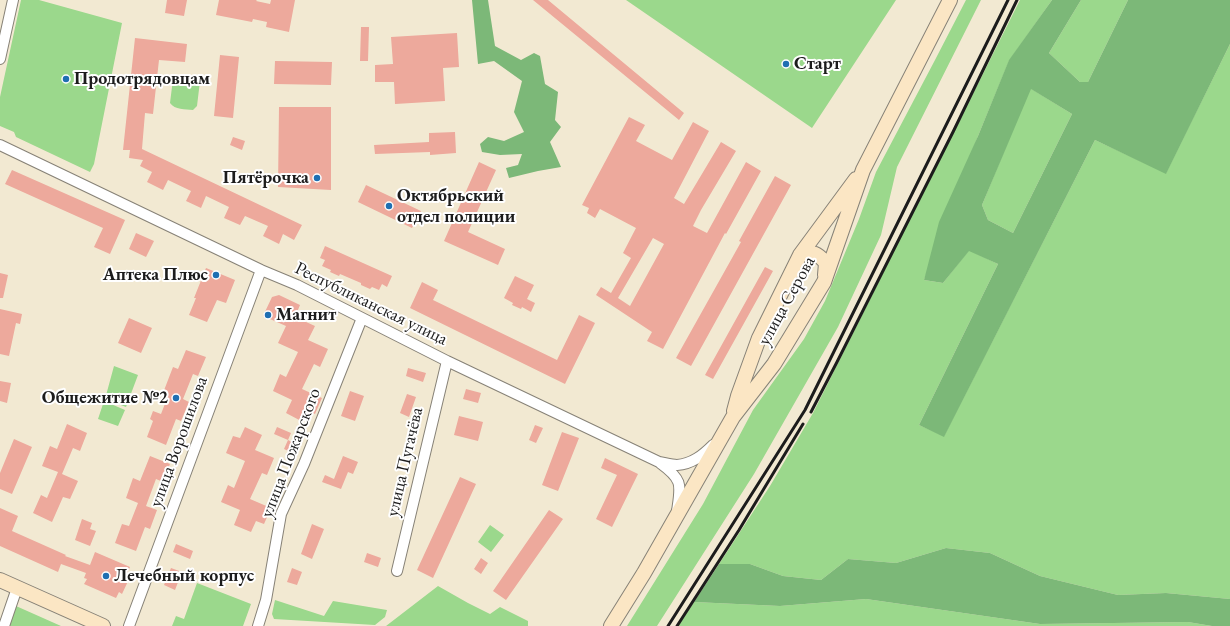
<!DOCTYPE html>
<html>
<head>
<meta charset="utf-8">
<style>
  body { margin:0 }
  canvas { display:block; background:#f2e9d2 }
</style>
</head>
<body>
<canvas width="1230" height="626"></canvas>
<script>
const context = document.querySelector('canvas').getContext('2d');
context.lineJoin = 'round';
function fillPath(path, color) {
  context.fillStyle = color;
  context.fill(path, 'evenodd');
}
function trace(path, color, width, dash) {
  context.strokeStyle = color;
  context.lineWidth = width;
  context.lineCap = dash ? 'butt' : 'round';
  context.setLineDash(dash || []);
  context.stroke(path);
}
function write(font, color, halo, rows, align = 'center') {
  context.font = font + ' "EB Garamond",serif';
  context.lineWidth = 4;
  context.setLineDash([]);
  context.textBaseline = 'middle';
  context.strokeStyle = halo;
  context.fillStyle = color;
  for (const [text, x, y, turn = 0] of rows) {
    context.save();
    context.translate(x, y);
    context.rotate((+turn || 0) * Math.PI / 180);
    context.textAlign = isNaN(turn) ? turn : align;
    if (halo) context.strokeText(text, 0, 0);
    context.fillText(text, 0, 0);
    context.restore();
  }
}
const green = new Path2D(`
  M21,0h18l83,23 -28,141 -4,8 -74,-35 -2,-5 -14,-6v-29z
  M626,0h270l-84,128z
  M966,0h15l-84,167 -16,68 -43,92 -84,147 -97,152h-30l76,-122 50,-94 51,-71 21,-38 34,-82 17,-47 59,-112z
  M1020,0h32l-43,61 -31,75 -54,144 19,3 26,-33 29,14 -79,161 25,11 151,-296 71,33 64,-129v555l-64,-6 -48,2 -78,-19 -50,-23 -44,-5 -50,15 -48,-4 -27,21 -38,-4 -33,-12h-31l51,-78 43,-73z
  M1081,0h47l-40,82h-8l-31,-29z
  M177,75l16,2 7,4 -3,25 -4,4c-8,-1 -18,0 -23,-7l3,-24 1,-3z
  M1030,88l42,26 -59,119 -25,-13 -6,-15z
  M114,366l24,9 -12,32 -21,-8z
  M104,401l21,9 -7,16 -20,-7z
  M490,525l14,10 -13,17 -13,-10z
  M197,583l54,21 -8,22h-71l4,-10 8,3z
  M438,586l30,17 22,11 10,-7 28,14v5h-142z
  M866,599l174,25 148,-2 24,4h-534l16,-24 86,4z
  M275,600l49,16 9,-15 54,9 -2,7 -10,8 -101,-6 -2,-5z
  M16,606l45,20h-52z`);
const forest = new Path2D(`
  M472,0h16l7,46 26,14 13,-7 6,3 5,28 13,8 -3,28 6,7 -11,15 11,25 -23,4 -29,7 -3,-10 12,-3 4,-11 -22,1 -18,-3 -2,-8 8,-7 16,4 20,-9 -10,-20 8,-31 -28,-20 -16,3z
  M1052,0h29l-32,53 31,29h8l40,-82h102v44l-64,130 -71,-34 -151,297 -25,-12 79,-161 -29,-13 -26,32 -19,-3 15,-58 39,-86 31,-76zM1031,89l41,25 -59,119 -25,-13 -6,-15z
  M946,548l44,5 50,23 78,19 48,-2 64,6v27h-18l-24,-4 -148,2 -174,-25 -86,7 -86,-4 25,-38h31l33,12 38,4 27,-21 48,4z`);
const building = new Path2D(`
  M167,0h20l-3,16 -19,-3z
  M219,0h38l-1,1 14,3 1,-4h24l-6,32 -23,-5 1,-5 -14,-3 -1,3 -36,-7z
  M533,0h15l136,113 -5,7z
  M361,27h8l-1,34h-8z
  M457,33l2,34 -16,1 2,33 -50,3 -1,-22h-19v-17l18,-1 -2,-27z
  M135,38l52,6 -2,18 -26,-2 -6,54 -8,-1 -3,36 160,76 -8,15 -11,-6 -4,10 -16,-8 5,-10 -23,-10 -5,9 -16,-7 5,-11 -23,-11 -5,12 -15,-7 5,-10 -23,-11 -5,10 -16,-8 5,-10 -12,-6 3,-6 -14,-2 1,-8h-7z
  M220,55l19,2 -6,61 -19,-2z
  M275,61l57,1 -1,23 -57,-1z
  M279,107h52v83l-53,-3z
  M629,117l16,8 -9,16 36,19 21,-38 16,9 -35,67 10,6 37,-62 15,9 -35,59 -8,16 14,7 39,-71 15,9 -35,63 -1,-1 -62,116 -16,-8 5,-9 -56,-37 5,-8 10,6 20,-35 -8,-5 13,-25 -36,-19 -5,9 -8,-5 2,-5 -7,-3zM653,238l11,6 -34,62 -12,-8z
  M455,132l1,21 -26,2v-3l-55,2 -1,-9 55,-3v-9z
  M233,137l12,4 -3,9 -12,-5z
  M479,162l17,8 -28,62 37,17 -7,16 -54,-24z
  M12,170l113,50 -15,34 -16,-7 9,-19 -98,-44z
  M775,176l16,9 -100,181 -15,-8 65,-116 -2,-1z
  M366,185l55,26 -9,17 -54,-26z
  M136,233l18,8 -8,16 -17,-8z
  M325,246l67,30 -5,11 -5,-3 -3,6 -7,-3 -2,2 -9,-4v-2l-21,-9 -1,2 -9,-4 1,-2 -9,-4 3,-6 -5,-2z
  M765,267l8,4 -60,108 -8,-4z
  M206,268l29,12 -9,23 -9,-3 -10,22 -18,-7 7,-17h-2z
  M0,273l8,2 -5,23h-3z
  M515,276l19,9 -7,14 8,4 -4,9 -9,-5 -1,2 -9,-4 1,-2 -9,-5z
  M422,282l16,8 -5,10 124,60 22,-45 16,8 -30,61 -155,-76z
  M279,295l21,10 -5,12 20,9 -7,14 20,9 -8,18 -6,-3 -12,25 20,9 -7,16 -7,-3 -5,11 -17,-9 6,-13 -19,-9 7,-17 6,3 12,-25 -20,-9 8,-17 -23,-10 9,-19z
  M0,309l22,5 -2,10 -4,-1 -7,33 -9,-2z
  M129,318l23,10 -11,25 -23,-10z
  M186,350l20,7 -8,19 -5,-2 -10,25 6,3 -8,19 -5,-2 -10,26 -19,-8 6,-16 -3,-2 3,-8 8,3 7,-18 -5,-3 10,-26 5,2z
  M408,368l18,5 -3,9 -17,-6z
  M0,381l11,2 -4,20 -7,-2z
  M466,389l15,4 -3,10 -15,-4z
  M350,391l14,5 -9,25 -14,-5z
  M407,394l9,3 -7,20 -9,-4z
  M459,416l24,6 -5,19 -24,-6z
  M67,424l20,9 -7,18 -7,-3 -11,26 16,7 -8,18 -7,-2 -11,25 -19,-9 8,-18 6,3 11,-26 -16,-6 8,-20 7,3z
  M535,425l8,3 -7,15 -7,-3z
  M245,427l17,8 -7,15 19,8 -7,17 -5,-2 -12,26 21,9 -7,16 -8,-3 -5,11 -17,-7 6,-15 -19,-8 7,-17 6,3 11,-27 -19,-8 7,-17 7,2z
  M277,427l14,6 -3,7 -14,-6z
  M562,432l17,6 -21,53 -16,-6z
  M14,439l18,8 -20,47 -12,-5v-16z
  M288,440l12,6 -3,9 -13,-6z
  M150,456l20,8 -7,18 -7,-3 -10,27 11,4 -7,19 -5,-2 -9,24 -21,-8 7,-19 7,2 9,-23 -12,-5 7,-20 7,3z
  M343,456l15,6 -5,12 -5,-2 -7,17 -19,-7 3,-7 9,4z
  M605,458l33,16 -26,53 -16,-8 21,-44 -16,-7z
  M460,477l16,7 -43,94 -16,-8z
  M0,508l18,8 -6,15 54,24 -1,1 25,9 5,-13 35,15 -4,8 4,2 -8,17 -3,-2 -3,6 -32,-14 3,-5 -3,-1 2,-5 -25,-9 -3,8 -58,-26z
  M549,510l14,9 -57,81 -13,-9z
  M82,519l10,4 -2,6 6,2 -6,15 -15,-6z
  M312,524l12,5 -12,30 -11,-5z
  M176,544l17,7 -3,8 -17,-7z
  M367,553l14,5 -3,9 -14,-5z
  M481,558l7,5 -7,11 -7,-5z
  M171,568l11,4 -7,18 -11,-5z
  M292,568l10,4 -5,13 -10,-3z`);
const street = new Path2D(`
  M0,59l13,-59
  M0,145l261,125 36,15 150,76 212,101c6,1 13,3 18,3 15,-1 26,-10 36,-20
  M660,463c23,17 21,21 17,48
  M397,571l50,-210
  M4,626l13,-38
  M129,626l132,-356
  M258,626l8,-26 15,-86 23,-50 58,-146`);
const secondary = new Path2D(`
  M800,255c14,-4 17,-2 26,8l-1,12
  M734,411l4,-15 21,-58 41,-83 56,-76
  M0,580l103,46
  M611,626l33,-53 89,-156 41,-53 50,-82 39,-112 87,-170`);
const rail = new Path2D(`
  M811,412l26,-50 116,-230 64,-132
  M668,626l137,-216 203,-410
  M677,626l62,-96 64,-106`);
const markers = [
  [786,64,4,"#1f6fb2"],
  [66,79,4,"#1f6fb2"],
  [317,178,4,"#1f6fb2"],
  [389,206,4,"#1f6fb2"],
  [216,275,4,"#1f6fb2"],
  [268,315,4,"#1f6fb2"],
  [176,398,4,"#1f6fb2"],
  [106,576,4,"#1f6fb2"]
];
const poiNames = [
  ["Старт",794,64],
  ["Продотрядовцам",74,79],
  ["Пятёрочка",309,178,"right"],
  ["Октябрьский",397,196],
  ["отдел полиции",397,217],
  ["Аптека Плюс",208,275,"right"],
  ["Магнит",276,315],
  ["Общежитие №2",168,398,"right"],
  ["Лечебный корпус",114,576]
];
const streetNames = [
  ["улица Серова",787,301,-61],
  ["Республиканская улица",371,304,26],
  ["улица Ворошилова",179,442,-70],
  ["улица Пожарского",291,453,-69],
  ["улица Пугачёва",405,462,-77]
];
fillPath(green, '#9bd88c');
fillPath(forest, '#7cb878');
fillPath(building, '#eda99c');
trace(street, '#878277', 12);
trace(secondary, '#878277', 16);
trace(street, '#fff', 10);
trace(secondary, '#fbe6c4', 14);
trace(rail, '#1c1c1c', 3);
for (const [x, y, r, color] of markers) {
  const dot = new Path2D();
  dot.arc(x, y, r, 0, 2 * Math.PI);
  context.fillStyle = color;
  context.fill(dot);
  trace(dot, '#fff', 1.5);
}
write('bold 18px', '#1c1c1c', '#fff', poiNames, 'left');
write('18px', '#1c1c1c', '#fff', streetNames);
</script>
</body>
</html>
